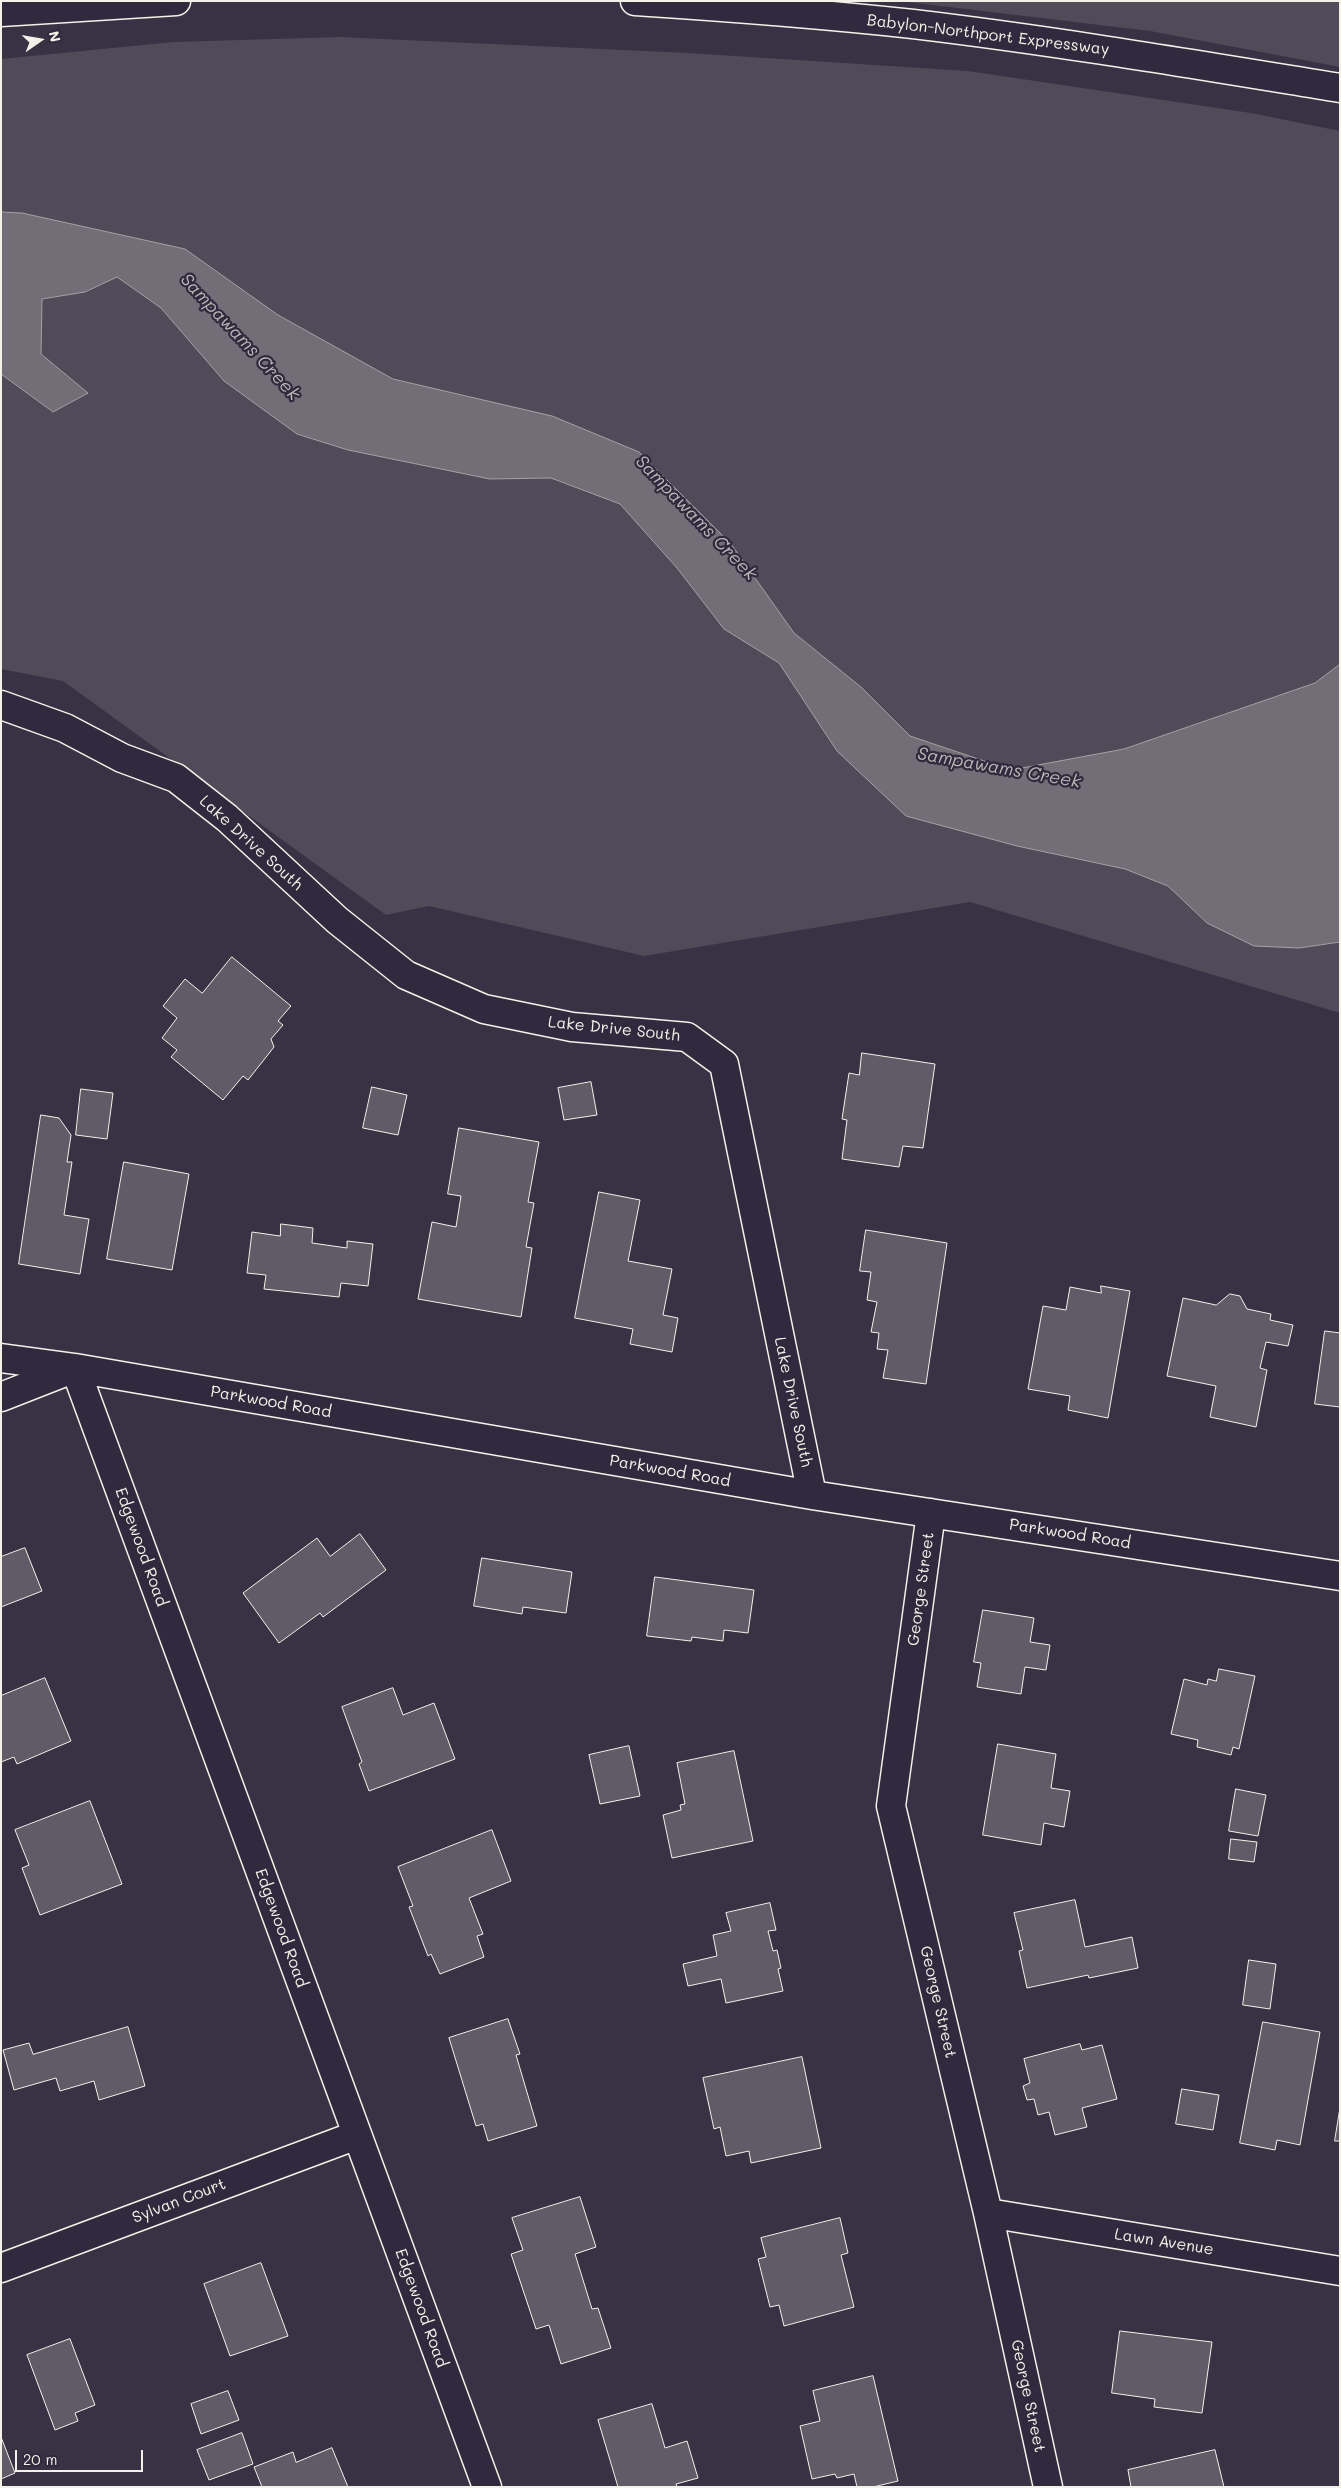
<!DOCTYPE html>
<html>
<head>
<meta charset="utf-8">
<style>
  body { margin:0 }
  #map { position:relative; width:1341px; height:2488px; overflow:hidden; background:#373244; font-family:Mali,sans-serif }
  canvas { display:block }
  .frame { position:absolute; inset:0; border:2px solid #f4f1e8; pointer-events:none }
  .north { position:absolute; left:15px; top:15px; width:50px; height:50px; -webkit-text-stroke:4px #2f2a3d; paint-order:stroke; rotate:77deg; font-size:14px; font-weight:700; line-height:20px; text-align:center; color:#f4f1e8 }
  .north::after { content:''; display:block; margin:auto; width:18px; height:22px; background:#f4f1e8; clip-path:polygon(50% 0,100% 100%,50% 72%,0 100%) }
  .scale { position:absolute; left:15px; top:2450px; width:128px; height:22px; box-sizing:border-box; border:2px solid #f4f1e8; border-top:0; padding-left:6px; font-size:15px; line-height:18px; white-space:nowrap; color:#f4f1e8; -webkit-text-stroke:4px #2f2a3d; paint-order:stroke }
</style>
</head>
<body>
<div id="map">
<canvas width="1341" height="2488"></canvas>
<div class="frame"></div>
<div class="north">N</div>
<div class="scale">20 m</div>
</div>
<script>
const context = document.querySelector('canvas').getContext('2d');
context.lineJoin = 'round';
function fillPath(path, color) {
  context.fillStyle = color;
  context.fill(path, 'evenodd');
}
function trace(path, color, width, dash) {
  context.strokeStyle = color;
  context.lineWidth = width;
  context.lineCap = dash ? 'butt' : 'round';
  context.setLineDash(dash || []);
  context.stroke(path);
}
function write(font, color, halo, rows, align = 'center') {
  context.font = font + ' Mali,sans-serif';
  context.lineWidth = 4.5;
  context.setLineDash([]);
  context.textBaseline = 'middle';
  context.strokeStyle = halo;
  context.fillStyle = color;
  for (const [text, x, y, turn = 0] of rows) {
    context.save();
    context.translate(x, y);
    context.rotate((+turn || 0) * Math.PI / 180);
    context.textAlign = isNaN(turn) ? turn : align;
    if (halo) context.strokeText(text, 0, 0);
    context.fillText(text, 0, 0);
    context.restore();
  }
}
const green = new Path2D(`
  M899,1h441v66l-190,-36z
  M340,37l348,16 280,18 283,42 89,18v533l-25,19 -191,66 -113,21 -101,-34 -49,-49 -67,-54 -63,-89 -276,-150 -62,-15 -115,-64 -93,-66 -163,-36 -21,-1v-153l172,-17z
  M117,277l44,31 63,73 73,53 51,16 142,29 61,-1 69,26 57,64 47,61 55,34 58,88 180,95 108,23 43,17 39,37 92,25 41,-6v71l-370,-111 -326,54 -215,-50 -43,9 -323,-234 -62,-12v-295l51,38 36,-19 -47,-39 1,-55 43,-7z`);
const water = new Path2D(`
  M1,212l21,1 163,36 93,66 115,64 159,37 87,36 92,92 63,89 67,54 49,49 101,34 113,-21 191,-66 25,-19v278l-41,6 -45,-2 -47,-23 -39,-37 -43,-17 -108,-23 -111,-30 -69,-65 -58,-88 -55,-34 -47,-61 -57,-64 -69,-26 -61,1 -142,-29 -51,-16 -73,-53 -63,-73 -44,-31 -32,15 -43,7 -1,55 47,39 -35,19 -52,-38z`);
const building = new Path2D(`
  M232,957l59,49 -13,15 5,4 -12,14 3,8 -26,33 -5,-4 -20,24 -52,-43 6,-7 -15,-12 15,-20 -14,-12 22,-27 17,14z
  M862,1053l73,11 -12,84 -20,-2 -4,21 -57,-8 5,-39 -5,-1 7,-46 10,2z
  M591,1082l6,33 -33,5 -6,-32z
  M372,1087l35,8 -9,40 -35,-7z
  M81,1089l32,4 -6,46 -31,-4z
  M41,1115l18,3 12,17 -4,27h5l-8,53 25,4 -9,55 -61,-10z
  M459,1128l80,14 -11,60 6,1 -8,44 6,1 -11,69 -103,-18 14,-77 24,5 5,-31 -13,-2z
  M124,1162l65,12 -17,96 -65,-11z
  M599,1192l41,8 -12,61 44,8 -9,46 15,3 -6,34 -42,-8 3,-15 -58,-11z
  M281,1224l32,4 -1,15 35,5v-7l26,3 -5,42 -27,-3 -2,14 -75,-8 2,-14 -19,-2 5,-41 28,4z
  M866,1230l81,13 -21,141 -43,-6 5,-28 -11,-1 2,-16 -8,-1 6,-30 -10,-2 4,-28 -11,-1z
  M1101,1286l29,5 -22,127 -40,-8 2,-14 -42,-7 15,-83 23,4 4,-23 31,6z
  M1230,1294l10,2 7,13 24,5 -1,6 23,5 -5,21 -22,-4 -6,26 7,2 -11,57 -46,-10 6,-31 -49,-10 16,-78 33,7z
  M1325,1331l15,2v74l-25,-3z
  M360,1534l26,36 -63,47 -3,-4 -41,30 -36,-50 74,-55 13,18z
  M25,1548l17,43 -41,16v-50z
  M482,1558l90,14 -6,41 -43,-6 -1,7 -48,-8z
  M655,1577l99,13 -6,43 -24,-3 -1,11 -31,-4 -1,4 -44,-5z
  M983,1610l51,8 -4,24 20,3 -4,25 -21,-3 -4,27 -44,-7 4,-24 -7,-1z
  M1219,1669l36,7 -16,73 -6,-2 -2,8 -34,-8 1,-7 -27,-6 13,-55 23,6 1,-6 8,2z
  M45,1678l26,63 -54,23 -3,-7 -13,5v-66z
  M393,1688l10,27 31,-12 21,56 -86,32 -10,-27 3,-2 -20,-55z
  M998,1744l58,10 -5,34 19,3 -6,36 -20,-4 -3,22 -58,-10z
  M629,1746l11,50 -40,8 -11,-49z
  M734,1751l19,90 -81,17 -9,-43 18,-5 -1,-5 5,-1 -8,-41z
  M1236,1789l30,6 -8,41 -29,-5z
  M90,1801l32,83 -82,31 -18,-47 7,-3 -14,-35z
  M492,1830l19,51 -42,17 14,36 -6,2 7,21 -44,17 -9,-20 -3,2 -19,-49 4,-1 -15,-39z
  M1231,1839l26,3 -3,20 -25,-3z
  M1075,1900l10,47 47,-10 6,31 -49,10 -1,-3 -61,13 -8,-37 4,-1 -9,-37z
  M770,1903l6,27 -8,1 5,20 4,-1 4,18 -3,1 5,22 -57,12 -5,-24 -33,7 -5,-22 34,-8 -4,-21 18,-4 -5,-18z
  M1249,1960l27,4 -6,45 -27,-4z
  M508,2019l12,35 -4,1 21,71 -49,15 -5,-17 -7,2 -27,-88z
  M1263,2022l57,10 -20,113 -23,-5 -2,10 -35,-7z
  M128,2027l17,59 -46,14 -5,-19 -34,10 -4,-13 -42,12 -11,-40 26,-7 4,11z
  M1080,2044l2,6 20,-5 15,54 -35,9 5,19 -32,8 -6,-23 -11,3 -4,-16 -7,1 -4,-14 7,-3 -6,-24z
  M802,2057l19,91 -70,15 -2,-12 -23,5 -6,-29 -6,2 -11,-51z
  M1182,2089l37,6 -6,35 -37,-6z
  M1340,2108v33h-5z
  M580,2197l16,50 -21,7 17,55 6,-1 13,40 -50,16 -12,-39 -13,4 -25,-75 12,-4 -11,-32z
  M840,2218l8,35 -7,2 13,52 -70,19 -5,-21 -9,2 -12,-48 8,-2 -5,-19z
  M261,2263l27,73 -58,20 -26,-72z
  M1120,2331l92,11 -10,71 -48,-6 1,-8 -43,-6z
  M70,2339l25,66 -20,8 3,8 -23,9 -28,-75z
  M873,2376l25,105 -25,6h-16l-3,-13 -17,4 -2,-4 -23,5 -12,-53 20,-5 -7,-30z
  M228,2391l11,29 -38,14 -10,-30z
  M652,2404l13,44 22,-7 11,37 -22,6 1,3h-59l-20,-67z
  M242,2433l11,31 -44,16 -12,-30z
  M1,2437l14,36 -14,6z
  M332,2448l16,39h-86l-8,-20 39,-15 3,10z
  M1215,2450l9,37h-93l-3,-17z`);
const minor = new Path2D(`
  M1,705l64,23 57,30 54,20 51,40 110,102 69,55 78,34 88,18 115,10 37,27 88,431
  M1,1358l74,10 737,127 528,81
  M1,1397l74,-29 412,1119
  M931,1513l-40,293 97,407 60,274
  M988,2213l352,58
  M1,2268l356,-133`);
const primary = new Path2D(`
  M635,1c93,6 186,13 278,23 143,17 285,41 427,64
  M1,12l175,-11`);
const streetNames = [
  ["Babylon-Northport Expressway",988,35,7],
  ["Lake Drive South",251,843,42],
  ["Lake Drive South",614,1029,6],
  ["Parkwood Road",271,1402,10],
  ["Lake Drive South",793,1402,78],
  ["Parkwood Road",670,1471,10],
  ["Parkwood Road",1070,1534,9],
  ["Edgewood Road",141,1547,70],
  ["George Street",921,1589,-82],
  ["Edgewood Road",281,1928,70],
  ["George Street",938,2002,77],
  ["Sylvan Court",179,2201,-21],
  ["Lawn Avenue",1164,2242,9],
  ["Edgewood Road",421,2308,70],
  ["George Street",1028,2396,78]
];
const waterNames = [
  ["Sampawams Creek",240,337,47],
  ["Sampawams Creek",696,518,46],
  ["Sampawams Creek",999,768,10]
];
fillPath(green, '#504b59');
fillPath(water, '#726e77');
trace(water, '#a6a2a4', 1);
fillPath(building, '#5f5c67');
trace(building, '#f4f1e8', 1);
trace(minor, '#f4f1e8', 31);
trace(primary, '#f4f1e8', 31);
trace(minor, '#2f2a3d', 28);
trace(primary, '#2f2a3d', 28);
write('16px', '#f4f1e8', '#2f2a3d', streetNames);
write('italic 18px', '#bab6b5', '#2f2a3d', waterNames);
</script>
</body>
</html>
